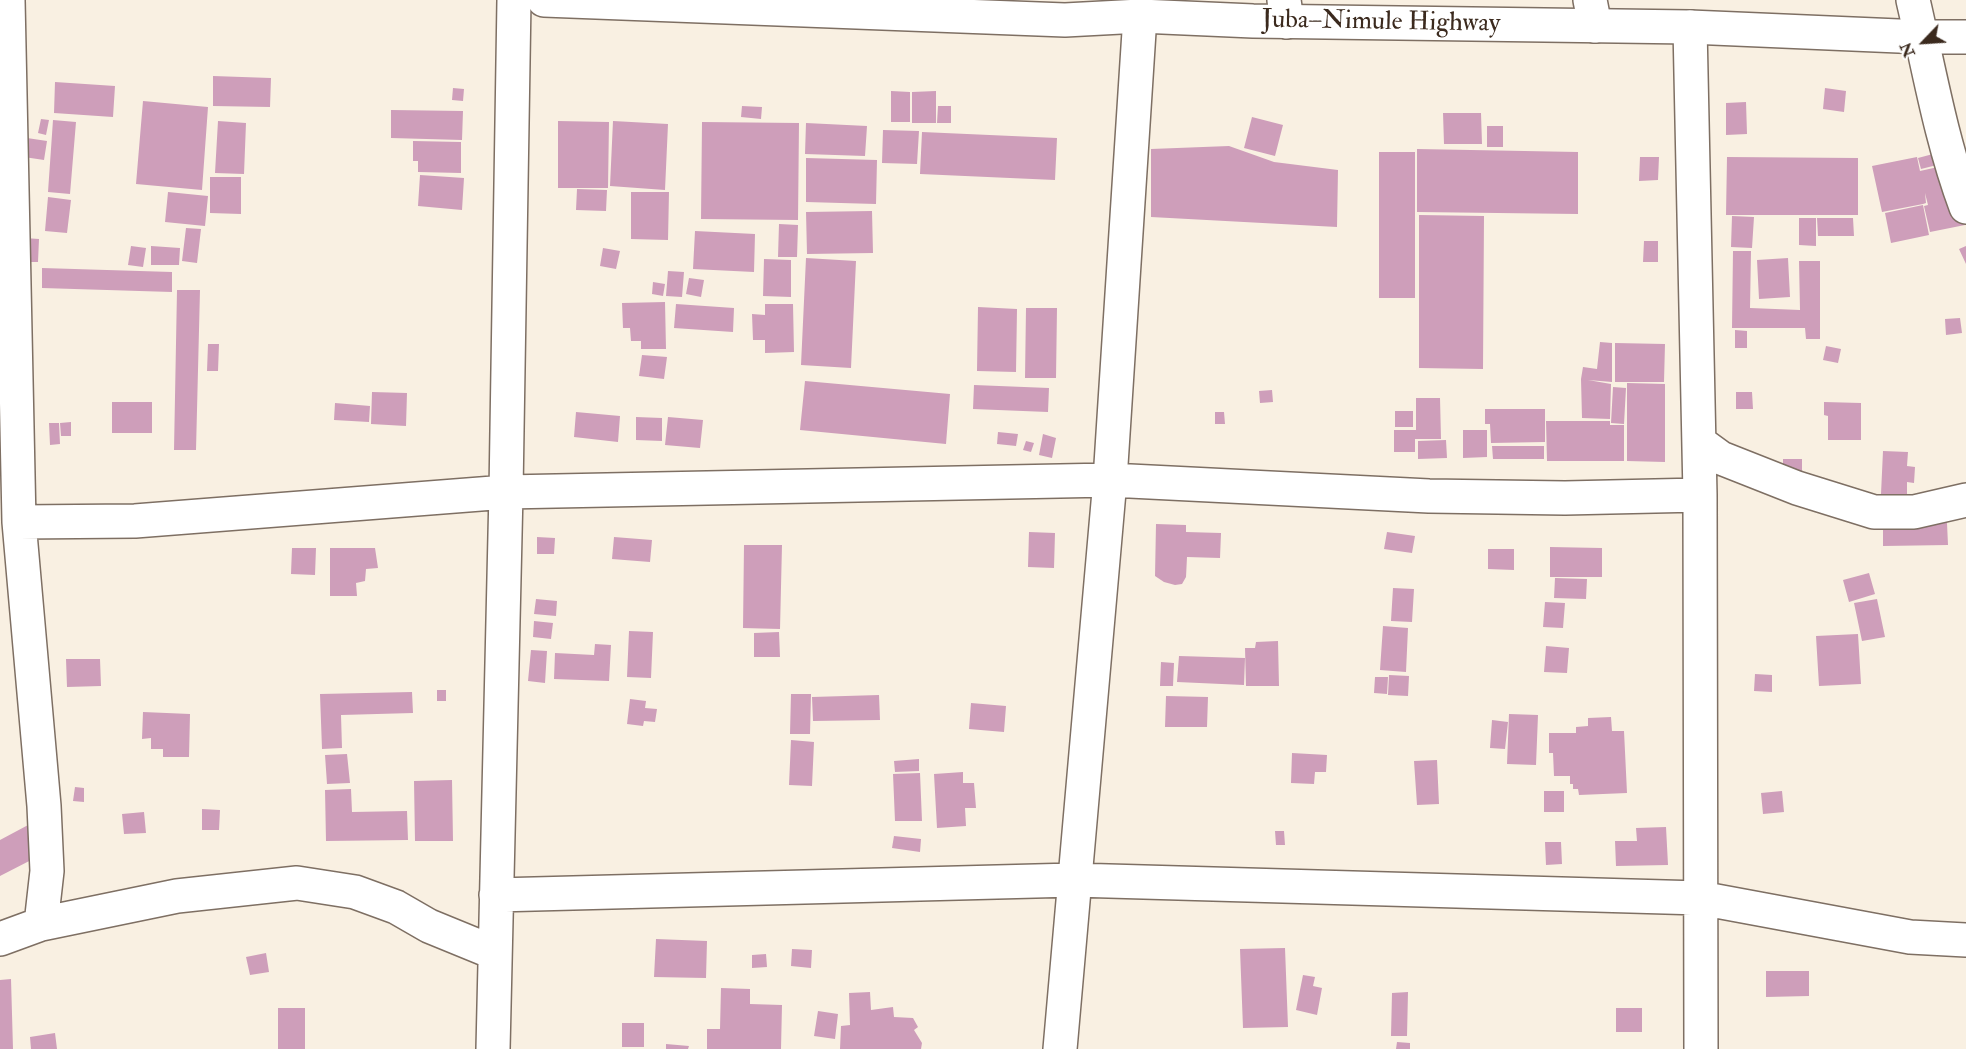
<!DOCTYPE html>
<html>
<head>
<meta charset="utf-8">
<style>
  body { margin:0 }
  #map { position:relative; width:1966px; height:1049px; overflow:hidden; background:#f9f0e2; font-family:"IM FELL Double Pica",serif }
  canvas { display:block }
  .north { position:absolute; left:1894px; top:12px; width:60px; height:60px; -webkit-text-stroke:4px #fff; paint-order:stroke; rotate:245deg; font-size:16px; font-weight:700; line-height:24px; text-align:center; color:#3b2a1e }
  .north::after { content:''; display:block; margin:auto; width:21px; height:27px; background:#3b2a1e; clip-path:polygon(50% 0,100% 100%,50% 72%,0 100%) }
</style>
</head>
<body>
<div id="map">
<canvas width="1966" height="1049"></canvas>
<div class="north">N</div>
</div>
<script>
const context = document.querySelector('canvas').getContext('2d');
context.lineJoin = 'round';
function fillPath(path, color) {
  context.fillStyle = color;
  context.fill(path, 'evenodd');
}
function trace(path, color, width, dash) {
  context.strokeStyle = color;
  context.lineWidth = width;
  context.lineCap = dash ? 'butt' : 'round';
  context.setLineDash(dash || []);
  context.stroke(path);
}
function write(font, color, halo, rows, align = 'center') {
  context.font = font + ' "IM FELL Double Pica",serif';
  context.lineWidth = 4.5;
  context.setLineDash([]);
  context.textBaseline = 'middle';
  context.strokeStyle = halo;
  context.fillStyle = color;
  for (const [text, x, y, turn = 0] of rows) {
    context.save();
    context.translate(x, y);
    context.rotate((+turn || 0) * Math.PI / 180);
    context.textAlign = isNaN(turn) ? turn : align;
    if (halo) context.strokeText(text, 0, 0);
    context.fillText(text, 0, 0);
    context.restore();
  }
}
const building = new Path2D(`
  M213,76l58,2 -1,29 -57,-1z
  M55,82l60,4 -2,31 -59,-4z
  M453,88l11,1 -1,12 -11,-1z
  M1825,88l21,3 -2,21 -21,-3z
  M891,91l19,1v30h-19z
  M936,91v32h-24v-31z
  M143,101l65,6 -6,83 -66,-6z
  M1746,102l1,32 -21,1v-32z
  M742,106l20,1 -1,12 -20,-2z
  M938,106h13v17h-14z
  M391,110l72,1 -1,29 -71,-2z
  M1443,113h38l1,31h-38z
  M1252,117l31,8 -8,31 -31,-8z
  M41,119l8,1 -3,15 -8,-2z
  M53,120l23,2 -6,72 -22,-2z
  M218,121l28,2 -2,51 -29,-1z
  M558,121l51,1 -1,66h-50z
  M613,121l55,3 -3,66 -55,-4z
  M702,122l97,1 -1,97 -97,-1z
  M806,123l61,3 -2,30 -60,-2z
  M1487,126h16v21h-16z
  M883,130l36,1 -2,33 -35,-1z
  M922,132l135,6 -2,42 -135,-6z
  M27,138l20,3 -3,19 -20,-3z
  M413,141l48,1v31l-43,-1v-11h-5z
  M1229,146l45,16 64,8 -1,57 -186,-10v-68z
  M1417,149l161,3v62l-161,-2z
  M1379,152h36v146h-36z
  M1933,154l4,11 -16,4 -3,-11z
  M1640,157h19l-1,23 -19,1z
  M1727,157l131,1v57h-132z
  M1917,157l3,14 18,-4 8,35 11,-1 8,24 -35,7 -6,-26 4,-1 -3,-12 1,10 -3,1v-2v2l-41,8 -10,-46z
  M806,158l71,2 -1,44 -70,-2z
  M420,175l44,3 -2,32 -44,-4z
  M210,177h31v37l-31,-1z
  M577,189l30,1 -1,21 -30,-1z
  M168,192l40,4 -3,30 -40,-4z
  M631,192h38l-1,48 -37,-1z
  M48,197l23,3 -4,33 -22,-2z
  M1923,205l6,30 -38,8 -6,-30z
  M872,211l1,42 -66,1 -1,-42z
  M1419,215l65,1 -1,153 -64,-1z
  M1732,216l22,1 -2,31 -21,-1z
  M1799,218h17v28l-17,-1z
  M1817,218h36l1,18h-36z
  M779,224l19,1 -1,32h-19z
  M186,228l15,1 -4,34 -15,-2z
  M695,231l60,3 -1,38 -61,-3z
  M24,238l15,1 -1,23h-15z
  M1644,241h14v21h-15z
  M131,246l15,2 -3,19 -15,-2z
  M151,246l29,2 -1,17h-28z
  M1966,246v18l-7,-15z
  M603,248l17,3 -4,18 -16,-3z
  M1733,251h18l-1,57 50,2 -1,-49h21v78h-14l-1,-11h-73z
  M806,258l50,3 -5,107 -50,-3z
  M1788,258l2,39 -31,2 -2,-39z
  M764,259l27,1v37l-28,-1z
  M42,268l130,4v20l-130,-4z
  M668,271l16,1 -2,25 -16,-1z
  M689,278l15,2 -3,17 -15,-3z
  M653,282l12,2 -2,12 -11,-2z
  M177,290h23l-4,160h-22z
  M665,302l1,47h-25v-8h-10l-1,-13h-7l-1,-25z
  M676,304l58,4 -1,24 -59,-4z
  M765,304h28l1,48 -29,1v-13h-12l-1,-26 13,1z
  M978,307l39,2 -1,63 -39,-1z
  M1026,308h31l-1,70h-31z
  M1960,318l2,15 -16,2 -1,-16z
  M1735,330l12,1v17h-12z
  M1600,342l12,1v39l-24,-2 23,4 -1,35 -28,-1 -1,-39 2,-12 14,2z
  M1615,343l50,1 -1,38h-49z
  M208,344h11l-1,27h-11z
  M1826,346l15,3 -3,14 -15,-3z
  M642,355l25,2 -3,22 -25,-3z
  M805,381l145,13 -4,50 -146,-14z
  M1627,383l38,1v78l-38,-1z
  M974,385l75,3 -1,24 -75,-3z
  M1613,387l13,1 -2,36 -13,-1z
  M1272,390l1,12 -13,1 -1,-12z
  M372,392l35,1 -1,33 -35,-2z
  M1736,392h16l1,17h-17z
  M1416,398h24l1,41h-26v13h-21v-22h22z
  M112,402h40v31h-40z
  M1824,402l37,1v37h-33v-24l-4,-1z
  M335,403l35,3 -1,16 -35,-2z
  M1485,409h60v33l-54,1 -1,-19h-5z
  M1395,411h18v16h-18z
  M576,412l44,4 -2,26 -44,-5z
  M1215,412h9l1,12h-10z
  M636,417l26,1v23l-26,-1z
  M668,417l35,3 -3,28 -35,-3z
  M1546,421h64v9v-5h14v36h-77z
  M71,422v14h-10l-1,-13z
  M49,423h10l1,21 -10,1z
  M1463,430h24v27l-24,1z
  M998,432l20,2 -2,12 -19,-2z
  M1043,434l13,4 -4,20 -13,-3z
  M1446,440l1,18 -29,1v-18z
  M1026,441l8,2 -3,9 -8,-2z
  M1492,446h52v13h-51z
  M1883,451l25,1 -1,14 8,1 -1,16 -7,-1v12h-26z
  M1783,459h19v14l-19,-1z
  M1947,523l1,22 -65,1v-22z
  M1156,524l30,1v7l35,1 -1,25 -33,-1 -1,20 -4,7 -7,1 -11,-3 -9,-6z
  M1029,532l26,1 -1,35 -26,-1z
  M1387,532l28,4 -3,17 -28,-4z
  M537,537l18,1 -1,16h-17z
  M614,537l38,3 -2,22 -38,-3z
  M744,545h38l-2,84 -37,-1z
  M1550,547l52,1v29h-52z
  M292,548h24l-1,27 -24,-1z
  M330,548h45l3,20 -12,1 -1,12 -9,2 1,13h-27z
  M1488,549h26v21l-26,-1z
  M1869,573l6,21 -26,8 -6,-22z
  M1555,578l32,1 -1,20 -32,-1z
  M1393,588l21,1 -2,33 -21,-1z
  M536,599l21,2 -1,15 -22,-2z
  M1877,599l8,38 -23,4 -8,-38z
  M1545,602l20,1 -2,25 -20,-1z
  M534,621l19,2 -2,16 -18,-2z
  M1383,626l25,2 -2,44 -26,-2z
  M629,631l24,1 -2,46 -24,-1z
  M779,632l1,25h-26v-24z
  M1858,634l3,50 -42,2 -3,-50z
  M1278,641l1,45h-33l-1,-38h10l1,-6z
  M595,644l16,1 -2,36 -55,-2 1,-26 39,2z
  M1546,646l23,2 -2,25 -23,-1z
  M531,650l16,1 -2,32 -17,-2z
  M1179,656l66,2 -1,27 -67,-3z
  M66,659h34l1,27 -34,1z
  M1161,662l13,1 -1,23h-13z
  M1755,674l17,1v17l-18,-1z
  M1389,675l20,1 -1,20 -20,-1z
  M1375,677h13l-1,17 -13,-1z
  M437,690h9v11h-9z
  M412,692l1,21 -72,2 1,33 -20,1 -2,-55z
  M791,694h20l-1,40h-20z
  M879,695l1,25 -67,1 -1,-24z
  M1166,696l42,1 -1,30h-42z
  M630,699l16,2 -1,7 12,1 -2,13 -11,-1 -1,5 -16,-2z
  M971,703l35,3 -2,26 -35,-3z
  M143,712l47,2 -1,43h-26v-8h-12v-11l-9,1z
  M1509,714l29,1 -2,50 -29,-1z
  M1611,717l1,14h12l3,62 -48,2 -1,-6h-5v-5h-3v-8h-16l-1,-23h-4v-20h27v-6l12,-1v-8z
  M1492,720l16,2 -3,27 -15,-1z
  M791,740l23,2 -2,44 -23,-1z
  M1292,753l35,2 -1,17h-11l-1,12 -23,-1z
  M347,754l3,29 -23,1 -2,-29z
  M919,759v12l-24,1 -1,-11z
  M1437,760l2,44 -22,1 -3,-44z
  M963,772v11h11l2,25h-11l1,18 -29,2 -3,-54z
  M920,773l2,48h-27l-2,-47z
  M452,780l1,61h-38l-1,-60z
  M75,787l9,1v14l-11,-1z
  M351,789l1,23 55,-1 1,29 -82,1 -1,-51z
  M1544,791h20v21h-20z
  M1782,791l2,21 -21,2 -2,-21z
  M202,809l18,1 -1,20h-17z
  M144,812l2,21 -22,1 -2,-20z
  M30,824l7,33 -37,19v-36z
  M1666,827l2,38 -52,1 -1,-25h22l-1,-13z
  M1275,831h9l1,14h-9z
  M894,836l27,3 -1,13 -28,-4z
  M1545,842h16l1,22 -16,1z
  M656,939l51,2 -1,37 -52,-1z
  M1285,948l3,79 -45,1 -3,-79z
  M792,949l20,1 -1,18 -20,-2z
  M266,953l3,19 -19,3 -4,-18z
  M766,954l1,13 -15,1v-13z
  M1766,971h43v25l-43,1z
  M1303,975l12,2 -2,9 9,2 -5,27 -21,-5z
  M11,979l2,70h-13v-69z
  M721,988l29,1v15l32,1 -1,44h-74v-20h13z
  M870,992l1,18 22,-3 1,10 19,1 5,9 -4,3 8,13 -1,6h-81l1,-23 9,-1 -1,-32z
  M1408,992l-1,44h-16l1,-43z
  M278,1008h27v41h-27z
  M1616,1008h26v24h-26z
  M818,1011l20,3 -3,25 -21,-3z
  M622,1023h22v24h-22z
  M55,1033l2,16h-26l-1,-12z
  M1397,1042l13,1v6h-14z
  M666,1044l23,2 -1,3h-22z`);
const minor = new Path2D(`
  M8,0l11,522 25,284 3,65 -6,53
  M1284,0l3,22
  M1590,0l5,26
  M1913,0c16,69 28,140 53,207
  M1690,27l10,468 1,554
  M1699,442l22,16 76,30 77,24h40l52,-12
  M19,522l116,-1 371,-29 604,-12 319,16 136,2 135,-3
  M496,895l578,-15 626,18 210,39 56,3
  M0,939l41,-15 136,-28 120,-13 58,9 41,15 33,19 66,27
  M493,1049l13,-557 8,-492
  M1060,1049l50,-569 30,-464`);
const primary = new Path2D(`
  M544,0l521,20 75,-4 113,5 437,6 232,10h44`);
const streetNames = [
  ["Juba–Nimule Highway",1381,23,1]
];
fillPath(building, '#ce9eba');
trace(minor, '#7e6f63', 36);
trace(primary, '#7e6f63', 36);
trace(minor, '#fff', 33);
trace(primary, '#fff', 33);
write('26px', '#3b2a1e', '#fff', streetNames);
</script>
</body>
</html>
